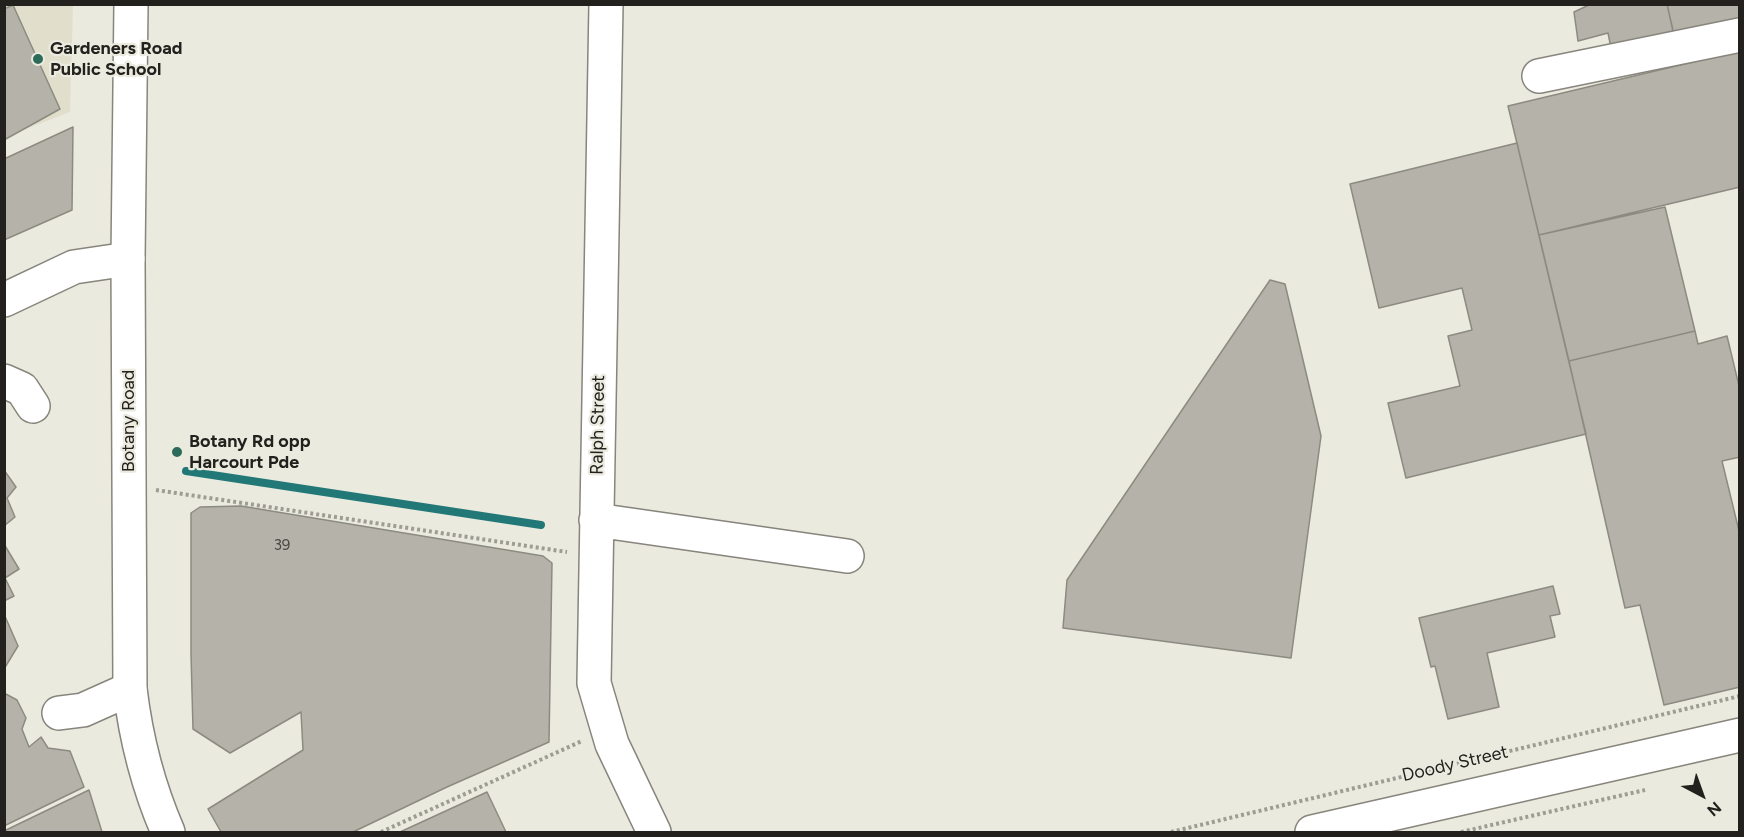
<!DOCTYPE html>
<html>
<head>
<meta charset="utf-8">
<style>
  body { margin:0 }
  #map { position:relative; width:1744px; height:837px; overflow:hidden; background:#ebeadf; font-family:Figtree,sans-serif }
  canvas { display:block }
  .frame { position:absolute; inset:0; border:6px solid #22211d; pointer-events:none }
  .north { position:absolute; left:1672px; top:765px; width:60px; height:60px; -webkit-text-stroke:4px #ebeadf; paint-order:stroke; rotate:139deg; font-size:16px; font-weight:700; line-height:24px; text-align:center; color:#22211d }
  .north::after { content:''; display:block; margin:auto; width:21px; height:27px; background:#22211d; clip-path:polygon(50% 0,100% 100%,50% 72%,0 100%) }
</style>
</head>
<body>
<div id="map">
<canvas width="1744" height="837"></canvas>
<div class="frame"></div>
<div class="north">N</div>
</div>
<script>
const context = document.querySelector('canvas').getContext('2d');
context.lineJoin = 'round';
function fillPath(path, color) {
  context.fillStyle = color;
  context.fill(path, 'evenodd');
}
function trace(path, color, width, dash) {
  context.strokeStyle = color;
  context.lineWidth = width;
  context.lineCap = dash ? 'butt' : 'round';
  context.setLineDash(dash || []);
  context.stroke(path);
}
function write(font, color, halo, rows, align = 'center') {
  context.font = font + ' Figtree,sans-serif';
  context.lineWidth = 4.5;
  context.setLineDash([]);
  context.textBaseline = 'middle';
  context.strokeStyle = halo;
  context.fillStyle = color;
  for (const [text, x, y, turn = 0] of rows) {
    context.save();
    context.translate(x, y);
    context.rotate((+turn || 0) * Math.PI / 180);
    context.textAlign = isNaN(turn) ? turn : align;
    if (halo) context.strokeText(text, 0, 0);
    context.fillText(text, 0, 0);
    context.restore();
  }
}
const built = new Path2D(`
  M5,5h68l-3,107 -65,25z`);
const stream = new Path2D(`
  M186,471l355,54`);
const building = new Path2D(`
  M1591,4h76l8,35 -63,14 -4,-20 -30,8 -4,-29z
  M1667,4h73v26l-64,15z
  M13,5l47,104 -56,31v-131z
  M1739,51l1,136 -201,48 -31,-129z
  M73,127l-1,83 -68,30v-81z
  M1517,143l69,291 -180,44 -18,-75 72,-17 -12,-50 24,-6 -10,-42 -83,20 -29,-124z
  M1665,207l30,124 -126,30 -30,-126z
  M1270,280l15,4 36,152 -30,222 -228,-30 4,-48z
  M1695,331l3,13 29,-8 13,54v67l-18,4 18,74v152l-76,18 -24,-100 -15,3 -56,-247z
  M4,470l12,17 -9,11 8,19 -11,9z
  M241,506l302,50 9,7 -3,179 -102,45 -94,45h-132l-13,-23 95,-59 -2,-38 -71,41 -37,-24 -2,-75v-141l9,-6z
  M4,544l15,25 -14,9 9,18 -10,5z
  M1553,586l7,28 -10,2 5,21 -68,16 12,54 -51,12 -13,-53 -4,1 -12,-49z
  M4,614l14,32 -14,23z
  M4,693l13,7 9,18 -4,11 7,18 12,-10 7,11 22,3 14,36 -80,39z
  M89,790l13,42h-98v-1z
  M487,792l19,40h-106z`);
const path = new Path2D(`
  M156,490l411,62
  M381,832l201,-91
  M1171,832l569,-136
  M1461,832l184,-42`);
const minor = new Path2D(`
  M606,4l-12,679 18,61 42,88
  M1539,76l201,-41
  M4,300l70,-33 54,-8
  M4,381l18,8 11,17
  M596,520l251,36
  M59,713l24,-3 47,-21
  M1312,832l428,-97`);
const major = new Path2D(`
  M131,4l-3,255 2,430c6,50 18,97 38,143`);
const markers = [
  [38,59,6,"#2c6b59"],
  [177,452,6,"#2c6b59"]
];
const numberNames = [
  ["39",282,546]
];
const poiNames = [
  ["Gardeners Road",50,49],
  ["Public School",50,70],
  ["Botany Rd opp",189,442],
  ["Harcourt Pde",189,463]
];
const streetNames = [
  ["Botany Road",129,421,-90],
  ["Ralph Street",598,425,-89],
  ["Doody Street",1455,764,-13]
];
fillPath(built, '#e1decc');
trace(stream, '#227877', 8);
fillPath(building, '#b5b3a9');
trace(building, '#8c8b81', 1.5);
trace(minor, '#87857c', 36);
trace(major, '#87857c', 36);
trace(path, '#9e9d94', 4, [3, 3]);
trace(minor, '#fff', 33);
trace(major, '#fff', 33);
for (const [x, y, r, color] of markers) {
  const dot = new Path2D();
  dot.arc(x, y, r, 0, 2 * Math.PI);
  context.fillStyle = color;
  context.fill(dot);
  trace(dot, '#ebeadf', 2);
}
write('15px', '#474640', null, numberNames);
write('bold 18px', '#22211d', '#ebeadf', poiNames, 'left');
write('18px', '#22211d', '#ebeadf', streetNames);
</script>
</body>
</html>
